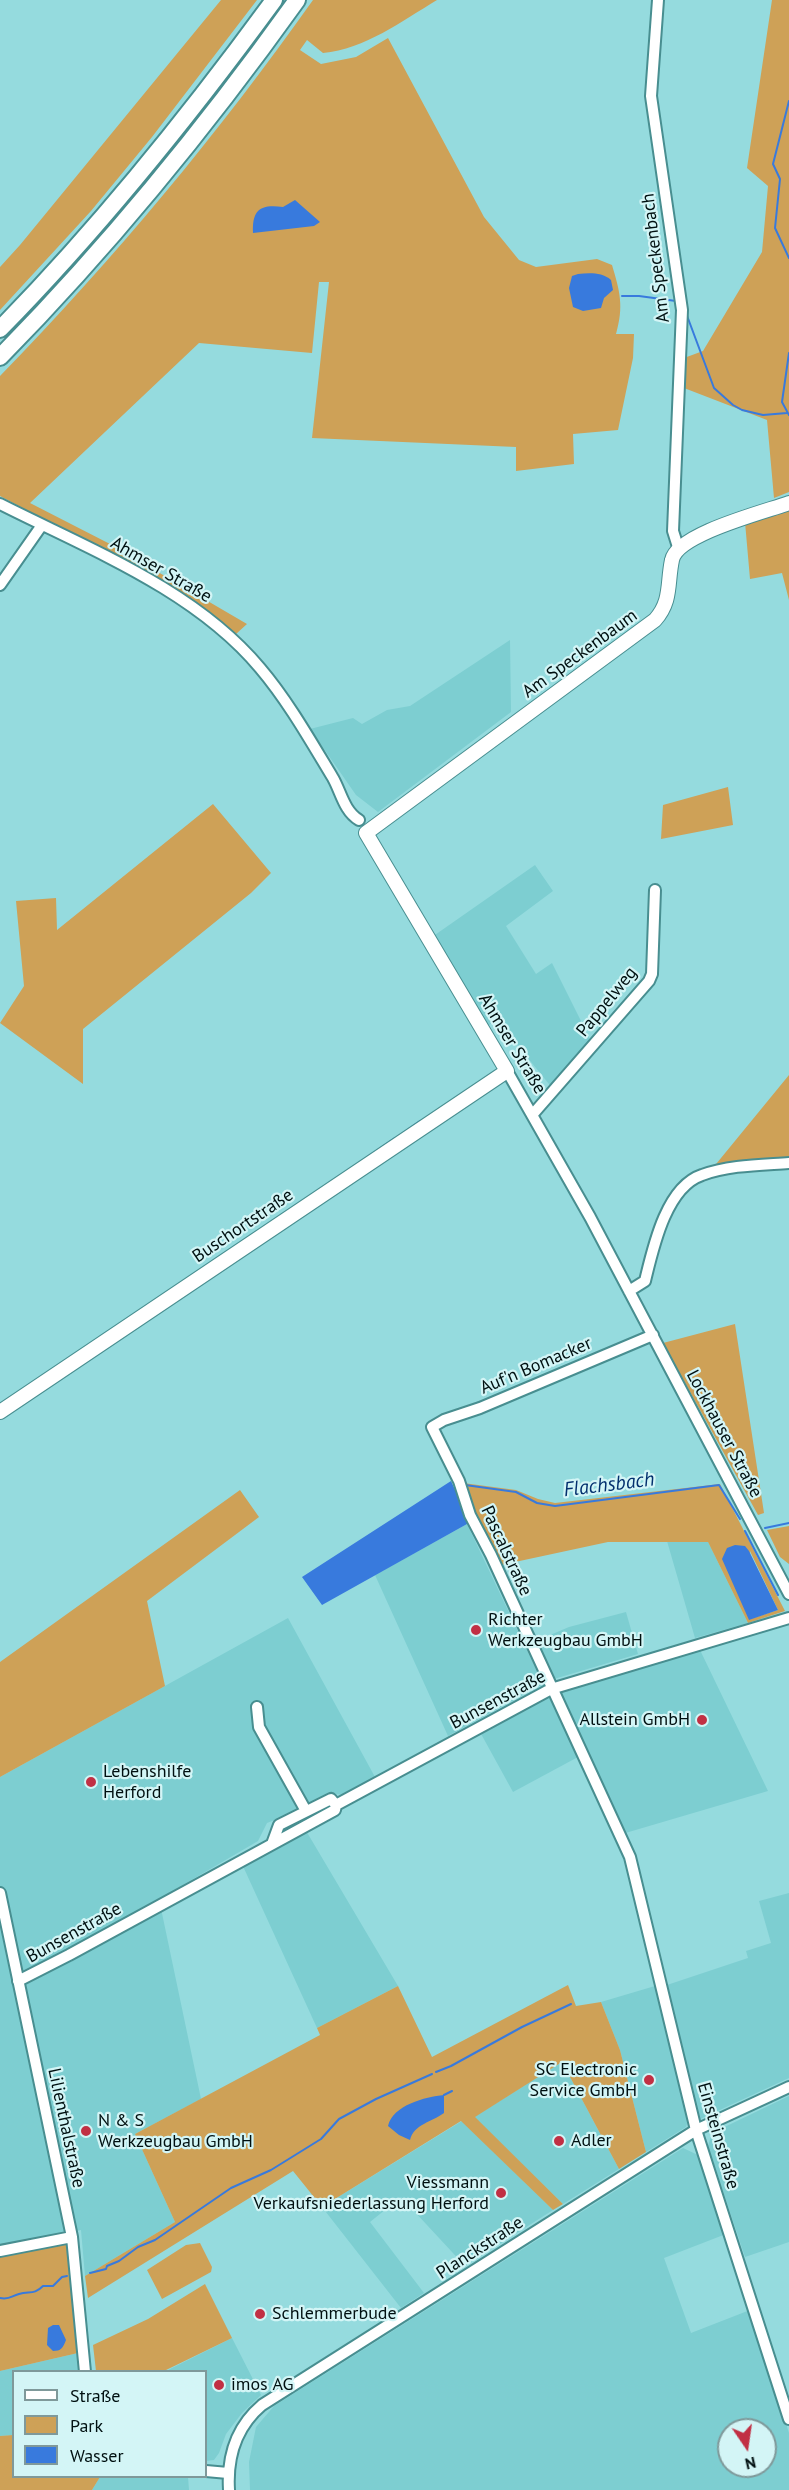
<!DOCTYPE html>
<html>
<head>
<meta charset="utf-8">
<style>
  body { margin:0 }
  #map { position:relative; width:789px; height:2490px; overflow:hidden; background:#95dbde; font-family:"PT Sans",sans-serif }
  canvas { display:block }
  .legend { position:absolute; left:12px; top:2370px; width:195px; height:108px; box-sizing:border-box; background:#d3f5f6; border:2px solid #7f999a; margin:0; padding:8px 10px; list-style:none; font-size:18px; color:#001011 }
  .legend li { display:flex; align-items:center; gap:12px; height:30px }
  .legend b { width:30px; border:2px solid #7f999a }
  .north { position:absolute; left:717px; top:2418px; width:60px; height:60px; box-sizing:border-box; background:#d3f5f6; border:2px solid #7f999a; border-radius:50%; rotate:167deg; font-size:16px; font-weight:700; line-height:24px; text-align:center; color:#001011 }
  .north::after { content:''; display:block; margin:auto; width:21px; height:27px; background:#c13044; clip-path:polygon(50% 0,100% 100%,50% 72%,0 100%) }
</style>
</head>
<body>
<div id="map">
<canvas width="789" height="2490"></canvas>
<ul class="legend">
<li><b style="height:8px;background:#fff"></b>Straße</li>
<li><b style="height:16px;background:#cea157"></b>Park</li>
<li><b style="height:16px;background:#387add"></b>Wasser</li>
</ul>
<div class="north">N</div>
</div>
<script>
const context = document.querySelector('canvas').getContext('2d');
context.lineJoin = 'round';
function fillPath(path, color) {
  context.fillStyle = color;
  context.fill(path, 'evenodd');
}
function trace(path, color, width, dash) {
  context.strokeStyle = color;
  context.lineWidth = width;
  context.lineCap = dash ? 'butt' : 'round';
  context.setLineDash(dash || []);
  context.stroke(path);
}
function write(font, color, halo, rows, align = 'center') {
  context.font = font + ' "PT Sans",sans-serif';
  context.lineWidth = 4.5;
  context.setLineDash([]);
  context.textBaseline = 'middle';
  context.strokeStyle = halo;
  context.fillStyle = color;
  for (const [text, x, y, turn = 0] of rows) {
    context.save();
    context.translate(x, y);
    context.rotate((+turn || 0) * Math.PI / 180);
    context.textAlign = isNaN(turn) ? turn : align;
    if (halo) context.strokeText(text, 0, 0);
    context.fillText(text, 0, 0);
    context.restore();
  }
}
const built = new Path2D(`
  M510,640l1,72 -133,100 -22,-17 -46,-66 43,-11 9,6 25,-14 23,-4z
  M535,865l18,26 -47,35 30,48 16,-11 40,80 -39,46 -56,-69 -11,7 -54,-90z
  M467,1524l76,160 -95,52 -73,-161z
  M667,1541l41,1 40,81 -53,15z
  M626,1612l12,42 -84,25 -18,-38 33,-14z
  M288,1618l87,159 -33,18 -12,-2 -33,18 -30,12 -9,18 -99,58 42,200 -66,35 40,88 -90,54 -4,-46 -81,17v-470z
  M700,1650l68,141 -146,43 -62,-136 2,-8z
  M544,1697l9,3 25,57 -65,35 -33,-60z
  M305,1829l93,157 -81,42 -75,-164z
  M789,1893v185l-91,42 -31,-135 81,-27 -2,-7 25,-8 -12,-42z
  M655,1986l34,132 -3,9 -40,25 -26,-102 -19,-48z
  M562,2062l57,107 -56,35 -89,-87z
  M789,2096v146l-44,15 -37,-111 4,-13z
  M462,2121l91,89 -88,56 -64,-69 -31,25 54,71 -23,15 -79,-101z
  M683,2148l17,8 26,78 -62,24 27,75 59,-23 39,123v57h-539l-1,-28 7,-35 18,-21zM729,2430h36v36h-36z
  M232,2338l29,57 -19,18 -16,21 -7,19 -5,7 -8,1v-89h-42z
  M78,2353l2,18 -66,1 -1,63 -13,1v-65z
  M100,2477h88l1,13h-97z`);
const green = new Path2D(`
  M221,0h36l-105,137 -61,74 -91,99v-43l20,-22z
  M313,0h124c-35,21 -72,49 -114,53l-16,-13 -7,10 21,14 35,-7 32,-19 96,179 35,43 17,7 61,-8 15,6c8,27 12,41 4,69h18l-1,24 -15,72 -45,4 1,30 -58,7v-24l-204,-9 17,-156h-10l-7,71 -113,-10 -169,160 80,41 137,80 -11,10 -53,-41 -183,-97v-120c114,-117 219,-243 313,-376z
  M772,0h17v492l-15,6 -7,-78 -83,-32v-30l19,-7 59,-99 6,-66 -21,-18z
  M789,507v93l-7,-27 -32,6 -5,-57z
  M728,787l5,38 -72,14 2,-34z
  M213,804l58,69 -20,20 -168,136v55l-83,-61 24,-37 -8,-85 40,-3 1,32z
  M789,1075v83l-29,2 -48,9z
  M735,1324l29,189 -6,2 -95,-172z
  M463,1483l53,7 22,9 17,4 165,-19 65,127 -37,12 -40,-81h-100l-107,23 -19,-39 -10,-14zM750,1551l28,59 -28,9h-1z
  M240,1490l19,27 -112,84 18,85 -165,91v-115z
  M789,1526v38l-9,-7 -13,-27z
  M568,1985l8,21 25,-4 19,48 26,102 -27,17 -57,-107 -87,55 88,87 -10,6 -92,-89 -139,86 -29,-36 -205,127 -3,-22 90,-54 -40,-88 185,-99 -3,-7 81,-42 34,71z
  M62,2243l6,3 10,107 -78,18v-115z
  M200,2243l12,24 -1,5 -49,27 -15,-29 39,-25z
  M205,2284l27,54 -68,33h-68l-3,-26 55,-26z
  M13,2435l1,41 86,1 -8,13h-92v-54z`);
const water = new Path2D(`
  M295,200l25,22 -6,4 -61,7c-1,-23 7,-29 30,-26z
  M578,274c11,-1 24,-2 33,6l2,10 -9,8 -3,10 -18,3 -10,-4 -4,-19 3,-12z
  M451,1481l16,35v8l-145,81 -20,-28z
  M735,1545l10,1 4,5 29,59 -29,10 -27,-61 5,-11z
  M444,2095v18c-12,9 -30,11 -34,27l-11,-5 -11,-9c5,-21 37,-29 56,-31z
  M53,2325h6l7,15c-3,8 -5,11 -13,11l-6,-6 1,-17z`);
const stream = new Path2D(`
  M789,101l-16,63 7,15 -5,49 14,30
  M622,296h17l37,5
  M686,313l28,75 19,17 9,5 21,5 24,-2
  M789,353l-7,49 7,13
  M403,1133l17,-12
  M353,1167l42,-29
  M465,1485l51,7 21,11 18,3 164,-21 21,34
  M765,1528l24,-5
  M745,1531l33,64
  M436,2072l15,-6 71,-39 49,-23
  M444,2095l8,-4
  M90,2273l16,-4 1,-3 12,-5 19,-14 17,-7 76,-52 40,-18 50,-31 18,-20 37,-20 56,-25
  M0,2298c10,2 11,-2 19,-4 11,-3 15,1 24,-8h10l9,-9 5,-1`);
const minor = new Path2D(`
  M658,0l-7,96 31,214 -9,221 5,16
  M0,504c89,45 195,86 260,164 28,33 50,72 73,110 8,14 11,33 26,42
  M0,585l42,-60
  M507,1071l83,146 199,377
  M533,1114l116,-133 3,-7 3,-84
  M629,1291l16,-10c8,-33 21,-94 57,-106 27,-10 59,-10 87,-12
  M653,1335l-173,73 -36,12 -12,7 27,54 11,34 21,40 139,302 66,273 93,289
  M257,1707l2,20 47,84
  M272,1844l7,-19 52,-26 5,6
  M0,1893l72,344 13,135
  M18,1981l51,-26 266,-145 1,-5 215,-116 238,-71
  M0,2251l72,-14
  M206,2471l22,2
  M229,2490c-2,-33 7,-63 33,-85l415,-263 19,-12 93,-43`);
const major = new Path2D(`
  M0,1412l507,-341 -141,-238 289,-213c17,-19 12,-37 17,-60 5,-26 92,-48 117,-57`);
const highway = new Path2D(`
  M0,329c100,-102 190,-214 274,-329
  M0,357c108,-110 207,-231 297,-357`);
const markers = [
  [476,1630,6,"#c13044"],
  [702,1720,6,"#c13044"],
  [91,1782,6,"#c13044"],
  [649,2080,6,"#c13044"],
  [86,2131,6,"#c13044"],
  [559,2141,6,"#c13044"],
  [501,2193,6,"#c13044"],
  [260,2314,6,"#c13044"],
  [219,2385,6,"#c13044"]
];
const streetNames = [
  ["Am Speckenbach",656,258,-97],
  ["Ahmser Straße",161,570,30],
  ["Am Speckenbaum",580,654,-36],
  ["Pappelweg",607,1002,-51],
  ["Ahmser Straße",512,1044,59],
  ["Buschortstraße",243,1226,-34],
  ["Auf'n Bomacker",536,1366,-23],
  ["Lockhauser Straße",724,1434,62],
  ["Pascalstraße",506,1551,65],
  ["Bunsenstraße",498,1700,-28],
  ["Bunsenstraße",74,1933,-29],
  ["Lilienthalstraße",66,2128,78],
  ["Einsteinstraße",718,2136,74],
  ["Planckstraße",480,2248,-33]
];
const poiNames = [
  ["Richter",488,1620],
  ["Werkzeugbau GmbH",488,1641],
  ["Allstein GmbH",690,1720,"right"],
  ["Lebenshilfe",103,1772],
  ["Herford",103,1793],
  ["SC Electronic",637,2070,"right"],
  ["Service GmbH",637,2091,"right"],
  ["N & S",98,2121],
  ["Werkzeugbau GmbH",98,2142],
  ["Adler",571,2141],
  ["Viessmann",489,2183,"right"],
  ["Verkaufsniederlassung Herford",489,2204,"right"],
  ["Schlemmerbude",272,2314],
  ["imos AG",231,2385]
];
const waterNames = [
  ["Flachsbach",609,1485,-7]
];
fillPath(built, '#7dced1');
fillPath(green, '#cea157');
fillPath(water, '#387add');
trace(stream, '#387add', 2);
trace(minor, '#488e90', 14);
trace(major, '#488e90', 16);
trace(highway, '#488e90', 20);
trace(minor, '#fff', 10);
trace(major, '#fff', 14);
trace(highway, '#fff', 16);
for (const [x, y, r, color] of markers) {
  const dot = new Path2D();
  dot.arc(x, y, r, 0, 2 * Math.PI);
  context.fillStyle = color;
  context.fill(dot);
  trace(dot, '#d3f5f6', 2);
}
write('18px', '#001011', '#d3f5f6', streetNames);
write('18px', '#001011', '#d3f5f6', poiNames, 'left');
write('italic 20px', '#03306e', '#d3f5f6', waterNames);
</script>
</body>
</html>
